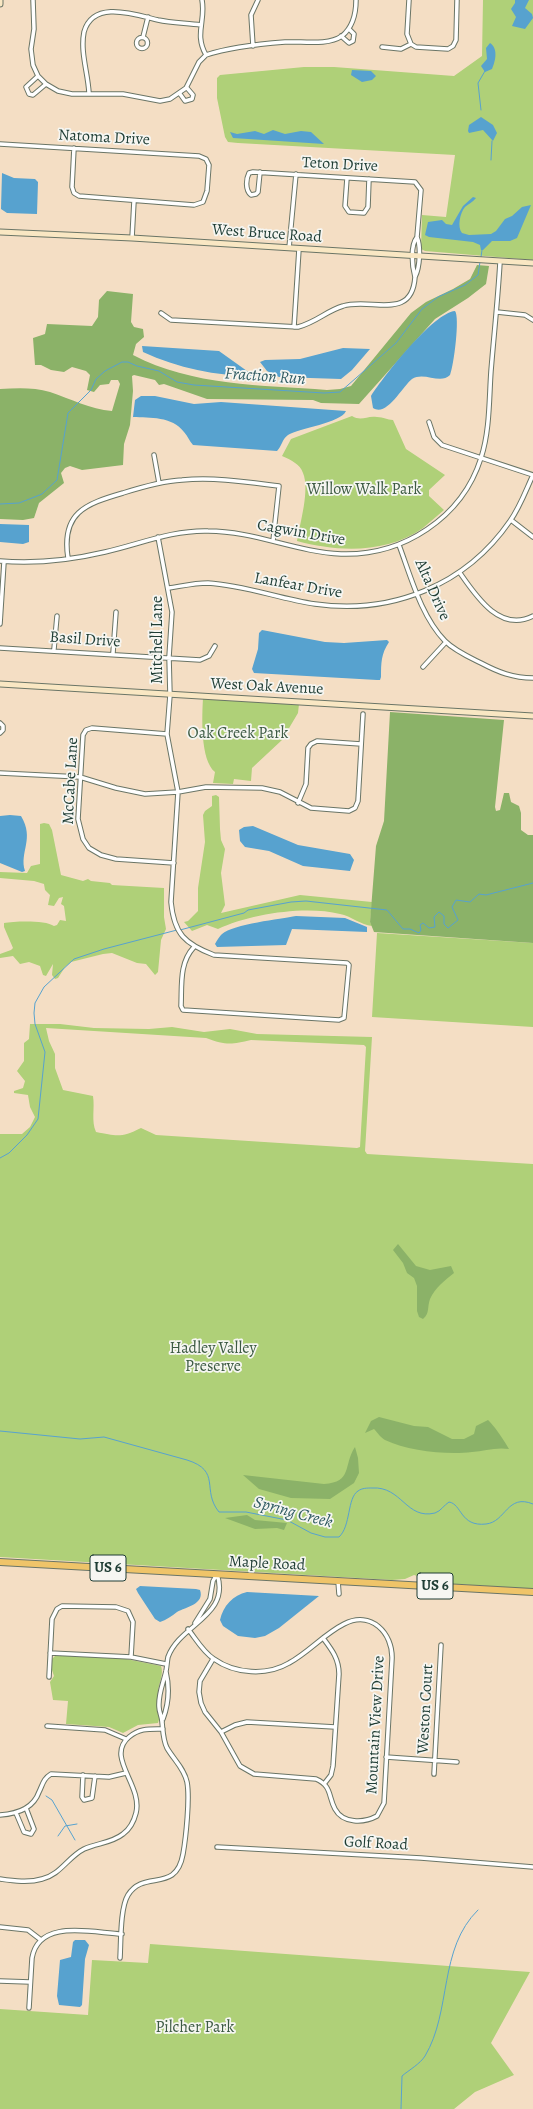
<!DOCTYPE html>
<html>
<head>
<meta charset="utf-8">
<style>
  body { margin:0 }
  canvas { display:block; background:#f4dec4 }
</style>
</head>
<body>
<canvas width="533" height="2109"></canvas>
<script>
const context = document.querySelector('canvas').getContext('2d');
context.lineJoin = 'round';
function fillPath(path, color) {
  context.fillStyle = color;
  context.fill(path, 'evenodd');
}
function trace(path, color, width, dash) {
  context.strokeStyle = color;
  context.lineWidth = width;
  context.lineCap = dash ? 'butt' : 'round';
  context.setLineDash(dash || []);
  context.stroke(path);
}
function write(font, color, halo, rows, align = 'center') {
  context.font = font + ' Alegreya,serif';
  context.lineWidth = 3.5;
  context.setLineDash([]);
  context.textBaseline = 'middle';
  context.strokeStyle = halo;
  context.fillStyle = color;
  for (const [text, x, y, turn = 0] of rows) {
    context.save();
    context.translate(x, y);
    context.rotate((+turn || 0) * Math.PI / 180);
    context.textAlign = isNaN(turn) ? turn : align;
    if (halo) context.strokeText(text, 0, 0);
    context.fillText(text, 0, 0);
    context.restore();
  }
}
const green = new Path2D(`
  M483,0h50v260l-108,-9 -4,-2 1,-34 24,2 9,-62 -217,-12 -10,-1 -3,-5 -8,-39v-20l3,-3 84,-8h30l120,9 28,-20z
  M352,416c10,6 15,-1 25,1 7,0 10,3 16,3l13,29 39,26 -16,15v6l15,14c-7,6 -14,12 -21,18 -37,26 -85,24 -126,13 3,-18 13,-51 6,-68 -3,-9 -12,-13 -21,-17l9,-17z
  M203,698l96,6 -1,9 -16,27 -30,28 -1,13 -17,-2 -1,5 -20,-1 2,-11c-15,-12 -13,-56 -12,-74z
  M216,795l3,2 1,32 1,11 4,9 -4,24 4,32 -4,8 79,-18 72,7 -2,20 2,4c-11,-1 -21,-10 -32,-12 -34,-9 -91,0 -122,15l-11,-4 -15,6 -8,-9 4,-1 10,-10v-23l7,-46 -2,-27 2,-4 7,-5v-10z
  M44,823l5,1 3,6 9,45 22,6 5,-2 3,2 19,2 2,2 52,3v29l2,12 -5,11 -3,32 -3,3 -9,-11 -9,-1 -25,-10 -9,1 -32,8 -6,5 -7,11 -3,1 -3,-4 1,-11 -7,12 -3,-1 -3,-9 -11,-4 -9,2 -7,-8 -13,2v-4l11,-4 2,-2 -9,-21v-4c11,-2 42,-3 50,3l3,-1 3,-5 6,1 -2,-15 -3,-2 2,-7 -4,1 -5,8 -6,-1 2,-10 -5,-5 -1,-6 -10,-3 -34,-3v-6l27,1 4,-7 9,-2v-40z
  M377,933l156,10v84l-161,-10z
  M30,1024h30l34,4 55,1 23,-2 32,5 26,-3 27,5 115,3 -7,114 2,3 166,10v425l-93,-6 -26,-8 -9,4 -13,1 -392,-23v-423h22l8,-7 5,-10 -5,-10 -2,-12 -14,-2v-2l9,-3 2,-7 -8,-10 7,-10v-18l5,-4zM46,1028l160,10c19,7 25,7 45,2l113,5 2,2 -6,100 -3,1 -201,-13 -15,-7c-20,10 -24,8 -45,4 -5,-11 -1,-24 -3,-36l-30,-6 -8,-22v-14l-6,-13z
  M56,1655l70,4 35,7c3,8 -2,17 -3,25 -1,11 4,23 0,32l-20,2 -15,8 -14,-6 -43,-3 2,-23 -15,-1 -3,-18 4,-6 -2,-6v-11z
  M150,1944l380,28 -39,71 23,32 -39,17 -21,17h-454v-100l88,6 4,-55 56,3z`);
const forest = new Path2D(`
  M477,265l12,1 -3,18 -18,14 -33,21 -76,85 -38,-1 -8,-3 -106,-1 -43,-15 -5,1 -4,-5 -21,-5 -2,1 1,15 -3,34 -6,19 -1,21 -41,5 -12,-4 -5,2 -4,5 3,10 -25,20 -5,15 -11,2 -23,-1v-130c16,-1 34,-2 50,3 21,7 40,17 62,19l8,-27 -2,-4h-7l-2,4 -9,1 -6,7 -7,-2 3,-15 -4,-4 -14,-4 -8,5 -13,-2 -10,-5h-6l-2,-27 12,-4 2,-10 45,2 6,-9 1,-17 8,-9 26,3 -2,28 3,5 9,2 1,8 -8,7 -3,11c59,31 129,30 194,35l13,-1 11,-3 60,-73 15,-11 27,-13 17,-10z
  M390,712l114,8 -9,87 1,4 4,-1 4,-17h5l2,9 8,4 2,7v17l7,5h5v108l-159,-11 -4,-10 6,-76 8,-25z
  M398,1244l18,22 14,4 21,-4 3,7c-9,7 -19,15 -24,26 -3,8 0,14 -7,20l-4,-2 -2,-6v-25l-3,-8 -7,-5 -4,-10 -10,-13z
  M379,1417l35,9 14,1 24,12h12l10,-5 2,-8 12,-6c5,4 18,23 21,29 -13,-2 -25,2 -37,3 -25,3 -64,-1 -87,-12 -4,-2 -8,-8 -11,-11l-9,4 6,-12z
  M355,1447l3,11 1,15 -5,10 -24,16 -39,-1 -32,-9 -16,-14 81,9c29,-2 19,-19 31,-37z
  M247,1515l8,5 32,3 -3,7 -7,-2 -22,1 -30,-11z`);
const water = new Path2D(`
  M515,0h14l-4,8 7,6 1,4 -8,11 -13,-3 4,-9 -5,-8 4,-6z
  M490,43c8,5 6,17 2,26l-7,3 -4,-6 6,-7 -1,-11z
  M352,70l19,1 5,5 -4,4 -10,2 -11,-7z
  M481,117l12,8 4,8 -4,8 -10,-11 -14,3 -1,-2 1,-6z
  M273,130l12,4 16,-3 10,1 13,12 -91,-6 -3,-6 7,2 18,-3 9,3z
  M2,173l12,5 21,1 3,3 -1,32 -30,-1 -6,-4z
  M473,197l3,1c-3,4 -8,6 -11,9 -5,6 -8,20 -3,26l7,2 22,-1 5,-3 9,-12 7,-3 10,-9 9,-2 -14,33 -7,3h-18l-9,9h-2l-1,-5 -7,-3 -44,-5 -4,-2 3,-13 14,-2 4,4 6,1 11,-19z
  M455,311c5,6 -1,54 -5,64 -10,10 -26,-4 -38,4 -10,8 -25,38 -39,29l-2,-12c13,-20 62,-83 84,-85z
  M142,346l77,5 35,25c-38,0 -76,-8 -111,-24z
  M343,348l27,1 -18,21 -11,9 -62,-2 -12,-6 -7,-9 5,-2 35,-1z
  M141,396h14l39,8 27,-2 125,9c-5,12 -47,17 -58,24 -6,4 -6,11 -11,16l-84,-6c-4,-4 -5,-9 -9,-13 -12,-16 -34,-14 -51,-15l2,-17z
  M0,524l29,1v17l-6,2 -23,-2z
  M262,630l63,12 19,1 43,-3 2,2c-8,12 -8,21 -8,35l-1,3h-3l-123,-7 -2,-4 6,-20 1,-16z
  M10,815l11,1c14,23 -2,36 4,55l-3,1 -22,-9v-47z
  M253,826l45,19 52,9 4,6 -4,11 -47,-5 -34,-15 -24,-4 -5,-6 -1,-11 5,-3z
  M296,916l49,2 22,9v5l-75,-3 -6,16 -69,2 -2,-3c2,-4 5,-8 7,-10 11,-10 59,-15 74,-18z
  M140,1586l56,3 4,1c5,14 -14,17 -23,22 -5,4 -11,8 -17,10l-5,-3 -17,-26 -2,-4z
  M247,1592l72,4 -40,32 -14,8 -10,2 -17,-2 -15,-10 -3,-6c3,-14 13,-25 27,-28z
  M75,1940h10l4,5 -4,14 -3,46 -2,2 -21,-2 -2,-9 3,-36 11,-3 2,-15z`);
const stream = new Path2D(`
  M481,110l-3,-27 7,-12
  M491,160l1,-19
  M481,257l1,-7
  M0,504l19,-1 13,-5 10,-4 15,-14 11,-67 23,-23 5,-11 9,-8 17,-9h6l9,4 22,5 18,11 17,3 130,8 16,-1 56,-49 26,-34 16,-12 27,-12 13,-10 2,-13
  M180,930l64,-17 4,-3 43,-8 15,-1 81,9 16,19h7l9,4 2,-3 -1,-5 3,-2 6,5 6,-1 -1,-10 5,-5 5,4v8l4,4 10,-8 -6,-13 4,-7 14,2 9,-8 7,1 47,-12
  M0,1158l9,-5 18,-18 11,-16 7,-67 -10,-28 -1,-11 1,-10 9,-16 30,-28 30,-10 73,-19
  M0,1431l80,8 24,-2 83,23c35,11 14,30 32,52h27l41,8 24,13 14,4h14c12,-11 8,-39 19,-46 4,-3 9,-3 14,-3 30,-2 34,32 63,25 6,-2 9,-8 14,-11 13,2 11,25 37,22 20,-2 21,-31 47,-20
  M46,1796l6,4 23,40
  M58,1836l7,-10 12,-2
  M401,2109l1,-33c7,-6 18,-12 23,-20 27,-45 13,-107 53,-146`);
const street = new Path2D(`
  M33,0l1,29 -3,20 2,16 5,11 8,8 12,7 14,3h51l37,7 10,-2 16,-11 13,-26 7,-7c24,-8 53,-11 79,-13 17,-1 42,4 57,-6 11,-9 14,-23 14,-36
  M202,0c4,21 -8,34 4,55
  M409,0l-2,34 4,10 5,3 32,2 5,-3 3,-6 1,-40
  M341,36l8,7 4,-2 1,-7 -5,-5
  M143,37l5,-20
  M136.5 43a5.5 5.5 0 1 1 11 0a5.5 5.5 0 1 1-11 0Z
  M253,46l-2,-31 7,-15
  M382,47l19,2 10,-5
  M38,76l-12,11 3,7 4,1 13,-11
  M89,93c-1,-20 -9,-41 -5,-61 9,-32 49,-18 74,-12 14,3 29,3 43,5
  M180,94l5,7 7,-2 1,-4 -6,-7
  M0,144l199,12 7,3 3,6 -2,26 -4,11 -9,3 -115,-9 -5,-3 -2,-6 2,-39
  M260,172l-2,20 -2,2 -5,1c-6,-5 -5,-16 -2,-22l4,-1 162,10 6,8 -4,47
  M347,178l-2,28 4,6 15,1 4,-6 1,-28
  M417,237c4,10 3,30 -2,40 -3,-11 -5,-31 2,-40z
  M132,238l2,-37
  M289,248l7,-74
  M497,312l28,3 8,5
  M161,313l10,7 127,7c19,-5 28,-16 45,-21 27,-9 69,16 72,-29
  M294,327l5,-78
  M429,422l5,15 8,8 91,30
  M154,455l5,28
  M511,520l22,17
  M158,537l14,75 -3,45 1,38 -3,39 11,58 -7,110c3,32 14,42 43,53l133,8 2,2 -5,53 -5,2 -156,-10 -2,-4c1,-21 -2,-43 13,-59
  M399,545c12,32 22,71 46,96 10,10 24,16 36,22 17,9 32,15 52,15
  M68,558c-7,-45 17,-54 55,-65 19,-6 39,-12 59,-13 33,-3 65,2 97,6l-6,55
  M0,561c35,3 71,-1 105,-9 35,-8 67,-22 103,-21 46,0 88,21 133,23 62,2 121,-36 140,-96 9,-28 8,-59 10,-87 3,-37 7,-73 9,-109
  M460,573c16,23 40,60 73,43
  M169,588c13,-2 26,-5 39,-5 36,2 72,16 107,21 77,11 151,-19 195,-83 10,-14 16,-31 23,-46
  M0,624l4,-62
  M0,648l200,12 9,-4 6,-10
  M54,649l3,-33
  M113,653l3,-41
  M423,667l23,-25
  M0,723l3,3v4l-3,3
  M167,734l-75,-6 -6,2 -3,5 -5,84 5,20 6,9 12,7 15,4 58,4
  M0,773l80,4 36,11 29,6 33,-2 28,-5 56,1 18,4 31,16 38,3 6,-3 3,-7 5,-87
  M298,803l8,-19 2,-36 3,-4 6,-3 44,3
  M338,1581l1,13
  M195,1623l15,-24 3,-18 4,-7
  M188,1629c8,10 15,23 26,30 21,15 53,17 75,4 20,-11 35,-29 55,-39 27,-14 49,9 48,35l-8,144 -7,13c-13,7 -34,8 -42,-7 -7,-13 -3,-23 -19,-30l-62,-5 -14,-8 -19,-34 -16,-20 -4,-9 -2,-11 1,-11 13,-22
  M323,1638c9,12 16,21 16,36l-6,92 -2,9 -7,9
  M50,1653l81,4 35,7
  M49,1677l3,-58 5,-10 5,-3 54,1 12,4 5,11 -2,35
  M163,1719c6,-16 7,-30 3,-47
  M47,1726l58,4 21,9
  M221,1732l14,-7 12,-3 88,5
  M386,1757l71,5
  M434,1774l7,-129
  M83,1775l-1,22 2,3 8,-2 3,-22
  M16,1813l8,19 7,2 3,-5 -8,-21
  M0,1815c16,-1 33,-6 39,-23 4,-8 4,-13 12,-18l58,3 17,-4
  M217,1847l204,11 112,9
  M0,1879c14,2 29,4 42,0 18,-4 26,-22 42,-30 13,-6 28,-6 39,-15 7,-5 11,-13 13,-21 7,-28 -31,-56 -7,-76 11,-9 20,-8 34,-8
  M0,1927l28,3 13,10
  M120,1958c1,-16 0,-50 8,-63 16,-26 48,-1 55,-41 3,-17 7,-56 4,-72 -3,-14 -13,-22 -20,-34 -4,-8 -4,-17 -5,-26 0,-5 -3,-10 -3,-15 -1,-13 4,-23 7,-36 1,-5 1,-9 2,-14 12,-33 63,-41 49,-83
  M0,1981l30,1
  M29,2008l3,-50c7,-40 61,-25 90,-24`);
const secondary = new Path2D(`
  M0,4v-4
  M0,232l132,6 401,25
  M0,684l533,32`);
const primary = new Path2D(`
  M0,1562l533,30`);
const shields = [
  [108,1568,36],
  [435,1586,36]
];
const shieldNames = [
  ["US 6",108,1568],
  ["US 6",435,1586]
];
const streetNames = [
  ["Natoma Drive",104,138,3],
  ["Teton Drive",340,165,3],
  ["West Bruce Road",267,234,4],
  ["Cagwin Drive",301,533,10],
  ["Lanfear Drive",298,586,10],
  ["Alta Drive",432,590,66],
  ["Basil Drive",85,640,4],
  ["Mitchell Lane",158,640,-90],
  ["West Oak Avenue",267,687,3],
  ["McCabe Lane",71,781,-87],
  ["Maple Road",267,1564,3],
  ["Weston Court",426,1709,-87],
  ["Mountain View Drive",376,1725,-87],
  ["Golf Road",376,1844,3]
];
const parkNames = [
  ["Willow Walk Park",364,490],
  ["Oak Creek Park",238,734],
  ["Hadley Valley",213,1349],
  ["Preserve",213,1367],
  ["Pilcher Park",195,2028]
];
const waterNames = [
  ["Fraction Run",265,377,4],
  ["Spring Creek",293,1513,15]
];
fillPath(green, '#afd078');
fillPath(forest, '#8bb268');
fillPath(water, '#57a2cf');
trace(stream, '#57a2cf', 1);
trace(street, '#6a7566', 5.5);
trace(secondary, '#6a7566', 7);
trace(primary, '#6a7566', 8);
trace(street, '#fff', 3.5);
trace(secondary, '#f9e7c3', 5);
trace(primary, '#efc469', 6);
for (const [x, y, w] of shields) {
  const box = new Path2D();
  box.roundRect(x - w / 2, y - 13, w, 26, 3);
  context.fillStyle = '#f6f6f2';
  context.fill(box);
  trace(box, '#1f3d34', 1);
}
write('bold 15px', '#1f3d34', null, shieldNames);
write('16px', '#1f3d34', '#f6f6f2', streetNames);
write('16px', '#3c5a42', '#f6f6f2', parkNames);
write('italic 17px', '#305b62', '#f6f6f2', waterNames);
</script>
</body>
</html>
